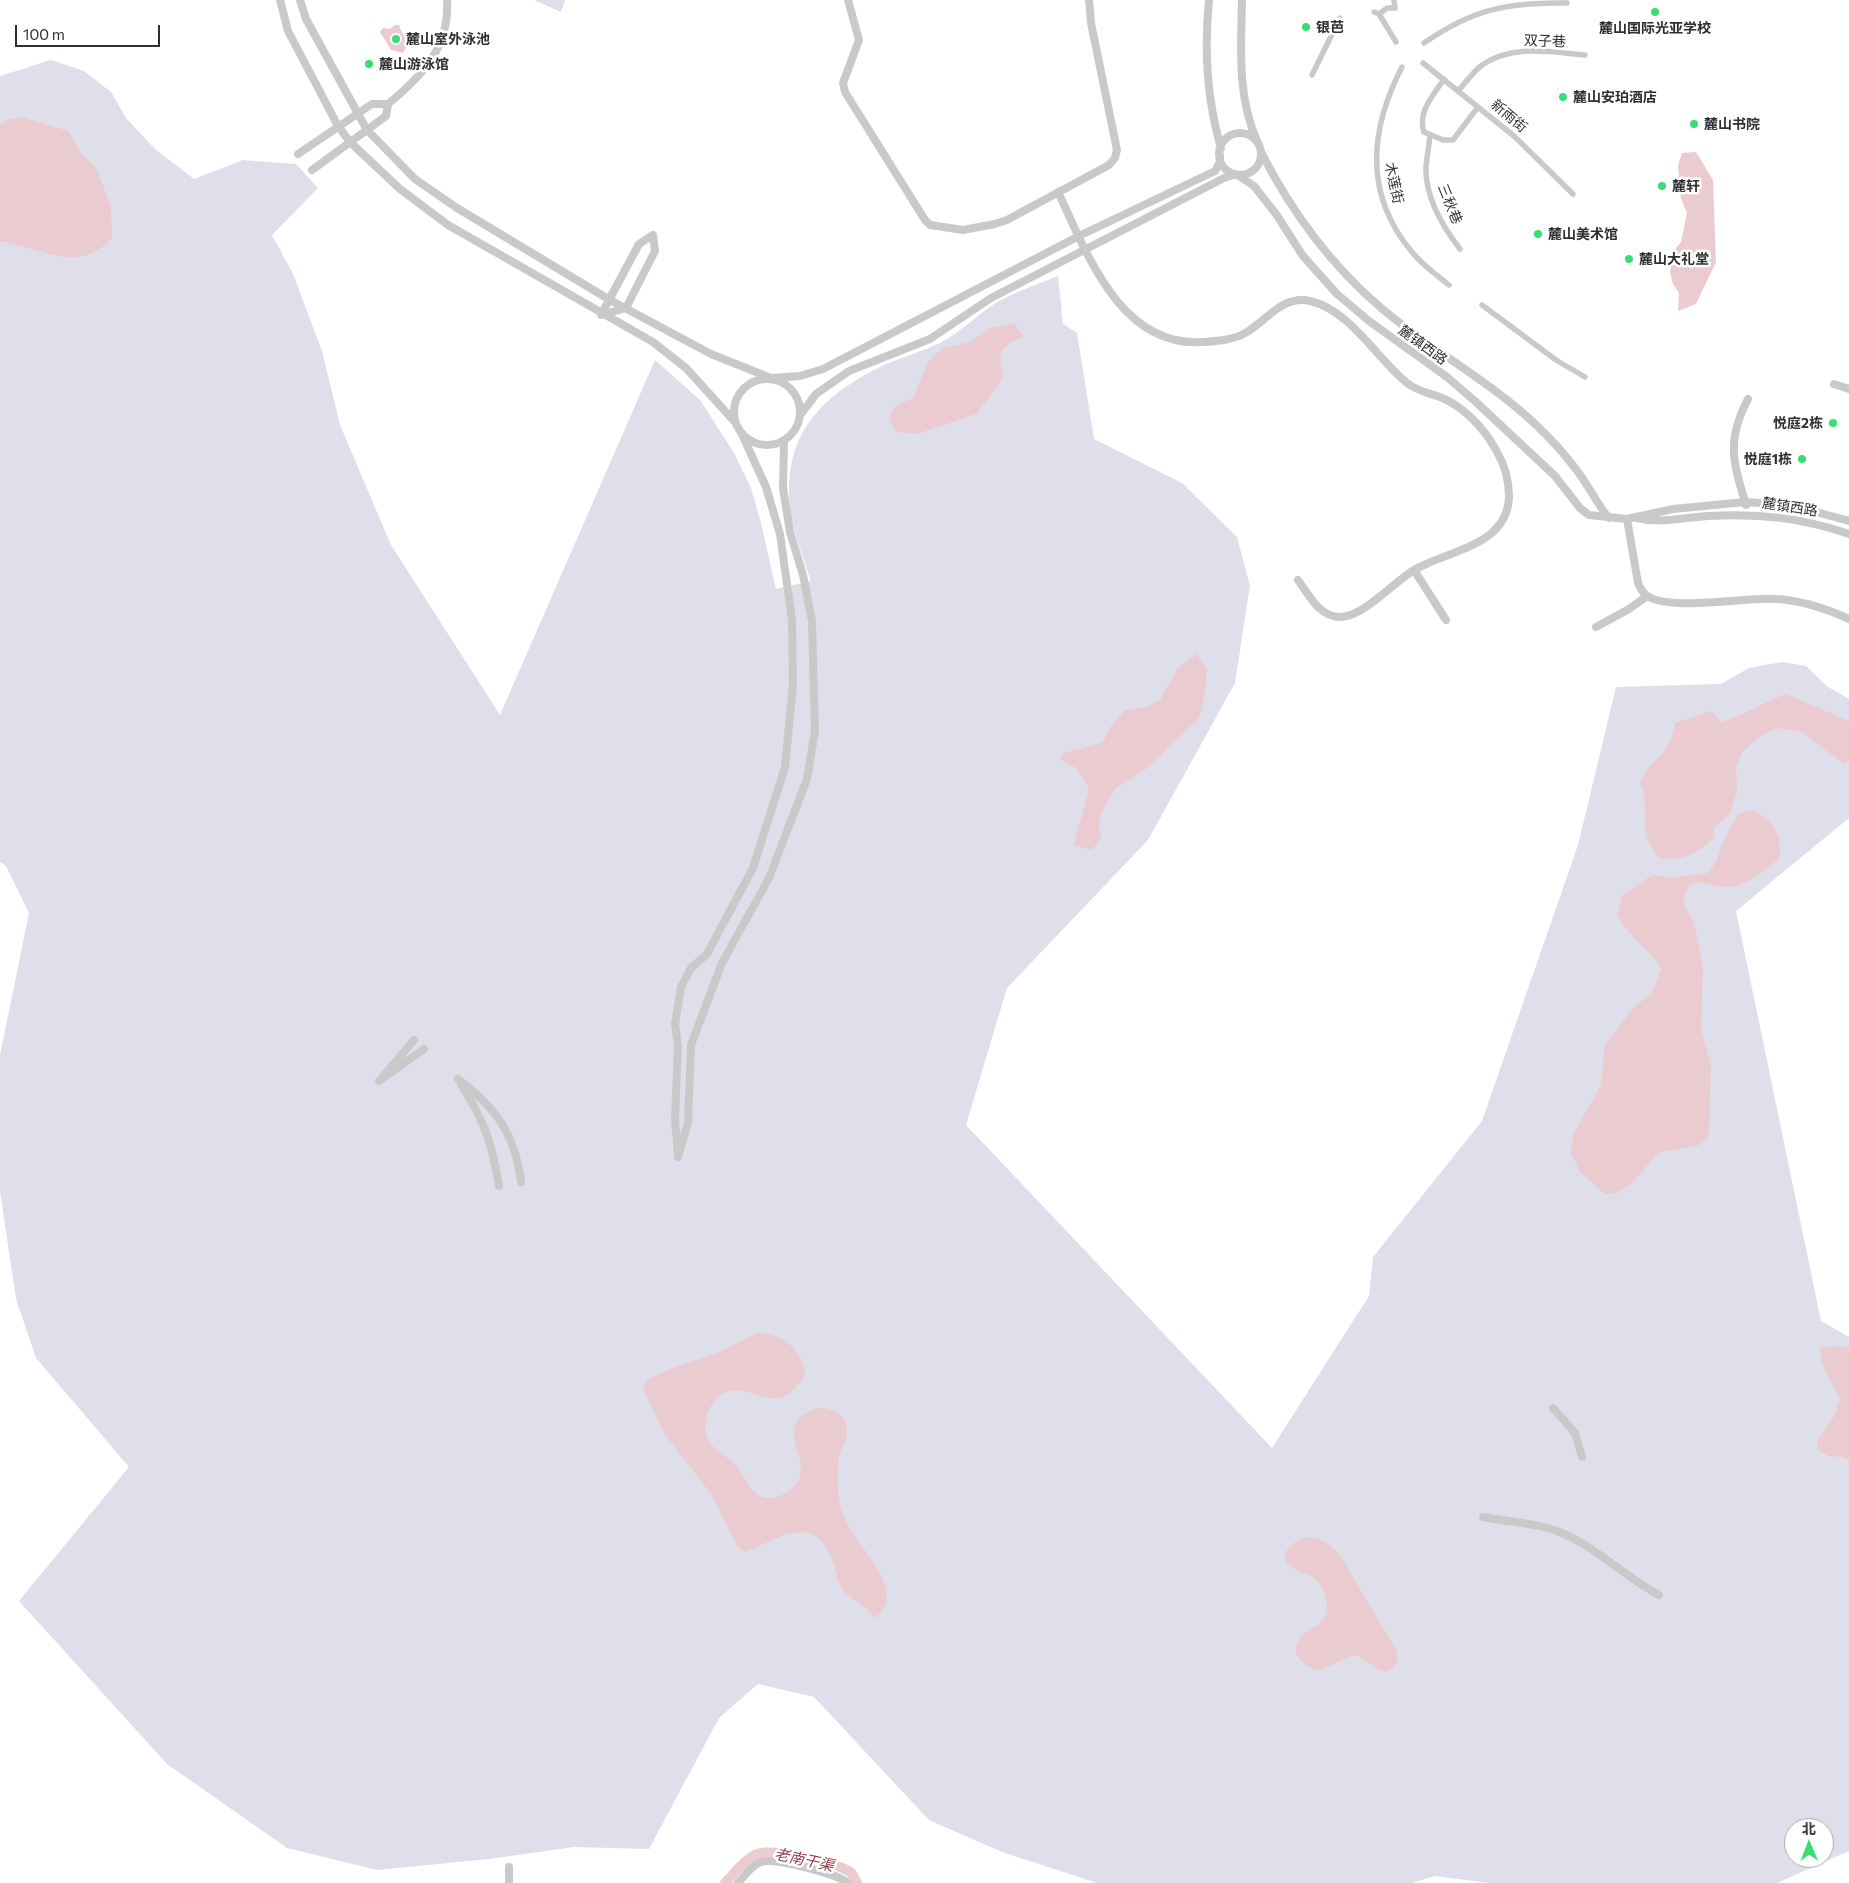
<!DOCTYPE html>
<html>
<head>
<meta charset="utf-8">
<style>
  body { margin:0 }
  #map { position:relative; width:1849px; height:1883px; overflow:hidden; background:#fff; font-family:Commissioner,"Noto Sans SC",sans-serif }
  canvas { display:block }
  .north { position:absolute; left:1784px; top:1818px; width:50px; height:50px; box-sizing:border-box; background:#fff; border:1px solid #acacac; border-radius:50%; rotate:359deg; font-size:14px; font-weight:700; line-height:20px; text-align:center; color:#2f2f2f }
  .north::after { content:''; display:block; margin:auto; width:18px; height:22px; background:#3bdc76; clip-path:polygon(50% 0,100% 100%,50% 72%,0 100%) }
  .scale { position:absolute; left:15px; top:25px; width:145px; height:22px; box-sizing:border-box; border:2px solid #2f2f2f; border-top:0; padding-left:6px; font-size:15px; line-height:18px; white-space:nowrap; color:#2f2f2f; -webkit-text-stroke:4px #fff; paint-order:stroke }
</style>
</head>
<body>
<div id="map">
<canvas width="1849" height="1883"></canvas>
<div class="north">北</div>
<div class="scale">100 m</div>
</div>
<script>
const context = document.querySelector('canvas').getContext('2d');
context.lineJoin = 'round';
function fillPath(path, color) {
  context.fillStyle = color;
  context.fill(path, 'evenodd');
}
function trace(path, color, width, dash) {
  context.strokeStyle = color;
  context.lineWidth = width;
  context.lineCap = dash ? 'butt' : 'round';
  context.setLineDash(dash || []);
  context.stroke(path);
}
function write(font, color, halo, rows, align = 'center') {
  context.font = font + ' Commissioner,"Noto Sans SC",sans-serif';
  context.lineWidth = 5;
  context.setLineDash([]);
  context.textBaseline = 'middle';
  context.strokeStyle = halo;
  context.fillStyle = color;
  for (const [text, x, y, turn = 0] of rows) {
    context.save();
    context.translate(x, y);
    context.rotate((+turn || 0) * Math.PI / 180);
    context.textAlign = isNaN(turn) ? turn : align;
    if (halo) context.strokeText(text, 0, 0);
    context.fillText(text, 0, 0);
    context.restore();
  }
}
const green = new Path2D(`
  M534,0h31l-4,12z
  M51,60l33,11 27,21 15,26 29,31 39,30 49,-19 53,4 22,24 -46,47 21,39 29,77 18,74 51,120 109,170 155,-355 45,40 34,53 17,35 10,35 15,66 35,-8c-7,-21 -16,-44 -20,-65 -10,-72 20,-113 83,-146 21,-11 45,-17 66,-27 21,-11 39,-30 59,-42 18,-10 40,-17 59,-25l5,48 14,9 17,106 88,44 55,54 13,49 -15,97 -87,157 -141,148 -41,137 306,323 97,-152 4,-39 109,-136 96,-276 38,-158 105,-3 28,-16 33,-6 24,4 22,21 21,12v119l-113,93 85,410 28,16v514l-72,32h-288l-54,-7 -23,7h-315l-95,-31 -73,-32 -115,-123 -56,-13 -39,34 -70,131 -75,-2 -85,12 -112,11 -90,-22 -120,-84 -148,-163 110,-134 -93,-109 -20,-59 -16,-108v-136l29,-142 -23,-47 -6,-4v-786zM1794,1828h30v30h-30z`);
const water = new Path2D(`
  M395,25h4c3,12 13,16 4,28l-12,-3 -11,-18 3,-4 7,1z
  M23,117l45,14 14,24 14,13 6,15 9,25 1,30c-34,38 -71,9 -112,3v-116l7,-5z
  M1696,152l17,28 3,82 -20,42 -18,7 1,-18 -6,-9 -3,-12 3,-20 8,-10 6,-29 -6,-14 -3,-34 4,-12z
  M1014,324l10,12 -13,6 -10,10 -1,9 3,15 -5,9 -22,29 -59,20 -20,-2 -8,-13 6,-13 18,-8 15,-36 15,-14 27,-6 22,-15z
  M1196,654l11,15 -2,25 -6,24 -53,51 -31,20 -12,21 -4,15 2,14 -9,11 -18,-5 15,-57 -13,-20 -15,-8v-6l42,-12 8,-16 14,-16 20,-2 15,-8 18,-32z
  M1786,694l63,27v39l-5,4 -42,-32 -26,-4 -20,11 -14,14 -6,14 1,25 -8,23 -15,12v11c-20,17 -29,23 -55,20 -24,-26 -7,-47 -19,-75 10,-27 31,-25 35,-60l37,-12 9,11c22,-6 43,-20 65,-28z
  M1751,810c23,8 32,26 28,49 -15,11 -35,31 -56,28 -17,-3 -15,-7 -34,-2l-6,17 9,16 6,22 5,31 -2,58 10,36 -2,72 -10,8 -41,8 -26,30 -15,10 -12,1 -25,-22 -9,-19 2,-18 28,-50 4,-39 26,-36 22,-18 8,-24c-12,-20 -33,-32 -44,-53l5,-19 30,-21 20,3 36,-5 8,-11 6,-17 16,-31z
  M757,1333c24,0 46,16 48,42 -5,6 -11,16 -18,20 -14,8 -26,0 -40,-3 -25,-7 -40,11 -42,35 0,5 3,13 6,17 7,9 19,14 26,22 7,9 10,21 20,28 7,6 20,5 28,-1 7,-4 12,-8 15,-16 7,-24 -23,-46 8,-65 7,-4 13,-5 21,-3 15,4 22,20 16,33 -2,5 -5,9 -6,14 -2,16 -2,40 3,56 8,29 72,81 32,106 -9,-15 -26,-19 -33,-31 -6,-13 -7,-29 -15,-40 -22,-32 -56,-3 -81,5l-7,-4 -27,-54 -47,-61 -21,-44 4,-9 28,-13 38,-12z
  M1839,1346l10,2v113l-6,-4 -14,-1 -12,-6 1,-10 17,-25 5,-16 -18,-35 -2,-16z
  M1307,1537c16,1 23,7 33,18l57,96c2,11 0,15 -10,21l-10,-3 -20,-14c-14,2 -25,12 -39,16 -11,-4 -30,-16 -19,-31 11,-16 33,-13 27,-42 -1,-6 -5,-13 -9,-17 -7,-8 -17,-8 -24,-13 -19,-13 0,-27 14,-31z`);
const canal = new Path2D(`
  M725,1883c9,-9 22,-27 35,-30 14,-3 82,10 91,20 3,2 4,7 6,10`);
const pedestrian = new Path2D(`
  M1374,12l5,2 17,28
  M1379,14l8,-6h8l-1,-8
  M1424,43c49,-34 84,-41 143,-40
  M1423,63l91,73 59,58
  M1402,67c-33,64 -38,128 10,185 10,13 25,23 37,33
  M1312,75l28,-57
  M1444,79c-11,17 -27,33 -20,53l19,8h10l25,-33
  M1458,91c7,-8 15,-19 24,-26 31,-21 68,-13 103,-10
  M1430,135c-1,11 -3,21 -4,32 -1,29 17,60 34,82
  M1482,305l74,55 29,17`);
const minor = new Path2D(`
  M280,0l8,31 50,95 12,16 50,47 48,36 205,117 33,26 49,54
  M300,0l6,19 61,111 48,49 42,29 153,92 101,54 60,24 29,-2 23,-7 256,-133 136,-65 5,-9v-7
  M848,0l11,40 -16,43 2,9 80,128 5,5 33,5 32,-6 12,-4 102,-55 6,-7 2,-8 -26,-127 -2,-23
  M1209,0c-5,50 -2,100 12,148
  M1242,0c-1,48 -5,96 15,141
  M388,104c34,-28 62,-57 59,-104
  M1219 154a21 21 0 1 1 42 0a21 21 0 1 1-42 0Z
  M1261,152c30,59 69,112 119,155 49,42 107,72 154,116 15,14 29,29 41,45 13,16 21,35 34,50
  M298,154l74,-50h16l-2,12 -74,54
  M1058,192c29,61 62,156 145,150 14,-1 32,-2 44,-10 21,-13 36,-37 63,-31 40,9 67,58 97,82 10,8 21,10 33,14 23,9 44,31 56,53 9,15 13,30 13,47 -2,50 -62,53 -95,73 -20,12 -50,46 -73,47 -21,1 -32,-22 -43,-37
  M653,235l2,16 -29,57 -25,7 38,-71z
  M734 412a33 33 0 1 1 66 0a33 33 0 1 1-66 0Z
  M1834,384l15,5
  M801,414l15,-20 33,-23 81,-32 61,-41 233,-120 12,-4 18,12 22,28 27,42 34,38 32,27 78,56 29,25 79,74 25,32 9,7 38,4 46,-10 72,-7 45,3 59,16
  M1746,505c-13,-43 -20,-64 2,-106
  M1637,518c25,6 48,-1 72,-2 50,-3 93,2 140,18
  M1627,519l11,64c2,4 4,9 8,12 21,17 100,2 129,4 25,1 52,10 74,20
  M1414,570l32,50
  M1596,627l33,-18 18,-13
  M414,1040l-35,41 45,-32
  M458,1079c38,29 57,55 63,103
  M461,1085c24,36 31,59 38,101
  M679,1153l9,-30 3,-78 31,-82 47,-85 38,-99 8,-48 -3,-110 -9,-46 -13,-43 -7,-44 1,-48
  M678,1157l-3,-38 3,-73 -3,-22 6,-37 10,-19 16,-14 46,-86 32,-101 8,-83 -1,-64 -12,-86 -14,-47 -25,-55
  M1553,1408l22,25 7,24
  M1483,1517c25,5 55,6 79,16 35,15 63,44 97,62
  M509,1867v16
  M738,1883c6,-7 14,-18 23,-21 13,-5 77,12 87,21`);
const markers = [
  [1655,12,5,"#3bdc76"],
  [1306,27,5,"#3bdc76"],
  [396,39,5,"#3bdc76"],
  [369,64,5,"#3bdc76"],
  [1563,97,5,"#3bdc76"],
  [1694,124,5,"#3bdc76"],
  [1662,186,5,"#3bdc76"],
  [1538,234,5,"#3bdc76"],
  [1629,259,5,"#3bdc76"],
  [1833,423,5,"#3bdc76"],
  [1802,459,5,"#3bdc76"]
];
const poiNames = [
  ["银芭",1316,27],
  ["麓山国际光亚学校",1655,28,"center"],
  ["麓山室外泳池",406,39],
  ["麓山游泳馆",379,64],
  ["麓山安珀酒店",1573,97],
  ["麓山书院",1704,124],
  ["麓轩",1672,186],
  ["麓山美术馆",1548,234],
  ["麓山大礼堂",1639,259],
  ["悦庭2栋",1823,423,"right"],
  ["悦庭1栋",1792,459,"right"]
];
const streetNames = [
  ["双子巷",1545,41,2],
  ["新雨街",1509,116,40],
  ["木莲街",1394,183,78],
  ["三秋巷",1450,204,68],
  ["麓镇西路",1423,345,36],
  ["麓镇西路",1790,507,9]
];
const waterNames = [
  ["老南干渠",804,1860,12]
];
fillPath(green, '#dedfeb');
fillPath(water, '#eacbd0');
trace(canal, '#eacbd0', 10);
trace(pedestrian, '#c9c9c9', 5.5);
trace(minor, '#c9c9c9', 8);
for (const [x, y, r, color] of markers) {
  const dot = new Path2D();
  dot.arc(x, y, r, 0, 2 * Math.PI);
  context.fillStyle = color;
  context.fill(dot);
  trace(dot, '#fff', 2);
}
write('bold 14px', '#2f2f2f', '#fff', poiNames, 'left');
write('14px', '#2f2f2f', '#fff', streetNames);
write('italic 15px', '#8d414e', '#fff', waterNames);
</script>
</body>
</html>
